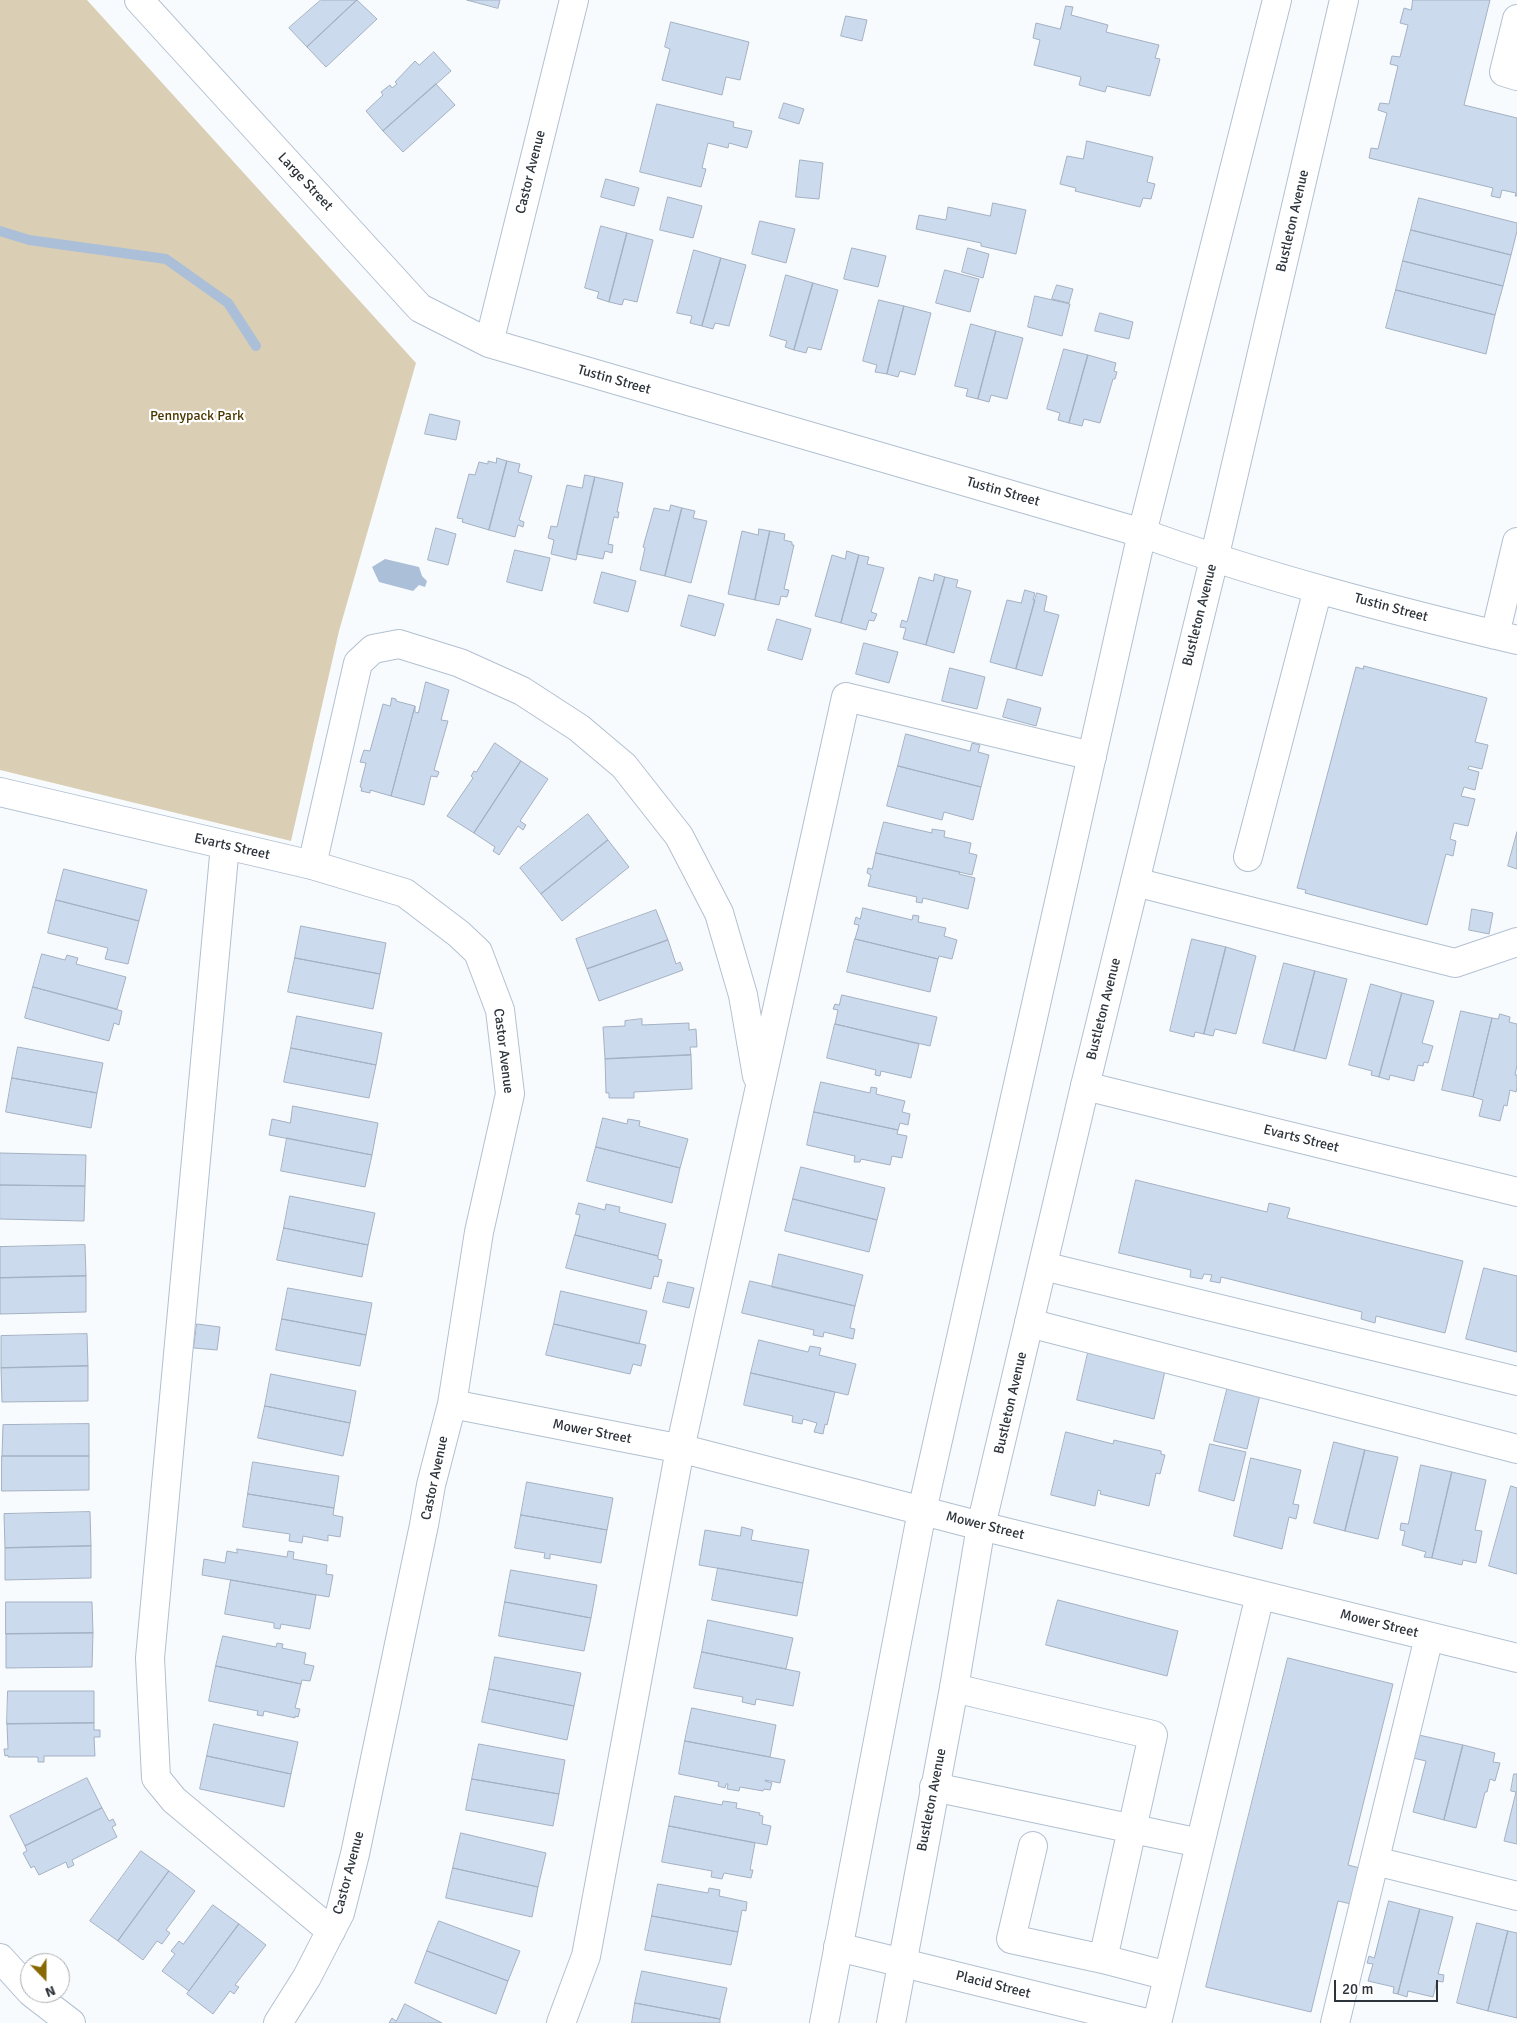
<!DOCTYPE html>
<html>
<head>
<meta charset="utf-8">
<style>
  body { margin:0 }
  #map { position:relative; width:1517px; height:2023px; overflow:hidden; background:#f8fbfe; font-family:Signika,sans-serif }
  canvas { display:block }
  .north { position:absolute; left:20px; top:1953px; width:50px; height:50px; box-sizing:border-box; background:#fff; border:1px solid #abadb0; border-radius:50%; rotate:158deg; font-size:14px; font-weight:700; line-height:20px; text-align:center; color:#2d333a }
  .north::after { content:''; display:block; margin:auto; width:18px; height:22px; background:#876803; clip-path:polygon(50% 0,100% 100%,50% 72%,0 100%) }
  .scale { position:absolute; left:1334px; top:1980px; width:104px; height:22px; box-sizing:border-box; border:2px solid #2d333a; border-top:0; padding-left:6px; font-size:15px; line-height:18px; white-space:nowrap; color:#2d333a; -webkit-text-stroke:4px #fff; paint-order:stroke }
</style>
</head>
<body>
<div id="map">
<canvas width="1517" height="2023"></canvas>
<div class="north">N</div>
<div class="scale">20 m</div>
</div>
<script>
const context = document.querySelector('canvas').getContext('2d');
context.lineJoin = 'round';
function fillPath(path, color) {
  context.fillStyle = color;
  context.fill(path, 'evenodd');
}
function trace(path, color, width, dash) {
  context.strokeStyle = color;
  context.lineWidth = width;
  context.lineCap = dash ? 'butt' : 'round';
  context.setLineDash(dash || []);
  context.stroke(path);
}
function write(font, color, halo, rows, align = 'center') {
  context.font = font + ' Signika,sans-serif';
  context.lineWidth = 4.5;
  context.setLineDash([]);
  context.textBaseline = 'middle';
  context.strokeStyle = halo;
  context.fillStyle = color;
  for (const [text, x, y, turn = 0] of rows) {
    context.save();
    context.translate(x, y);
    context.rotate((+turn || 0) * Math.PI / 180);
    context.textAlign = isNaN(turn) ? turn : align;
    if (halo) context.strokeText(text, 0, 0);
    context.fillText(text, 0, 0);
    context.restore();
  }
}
const green = new Path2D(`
  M0,0h87l329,363 -77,268 -48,210 -291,-71z`);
const water = new Path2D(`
  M385,559l34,8 3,9 5,5 -2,6 -6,-2 -6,6 -34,-9 -7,-15z`);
const stream = new Path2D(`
  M0,231l29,9 137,19 62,44 28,43`);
const building = new Path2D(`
  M321,0h36l-50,47 -18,-19z
  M357,0l20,19 -51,48 -19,-20z
  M467,0h33l-2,8z
  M1413,0h77l-26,105 53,13v78h-2l1,-3 -14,-3 -2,8 -9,-2 2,-8 -124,-30 2,-10 7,1 9,-36 -9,-3 2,-7 9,1 9,-38 -8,-2 2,-8 8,1 8,-32 -8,-2 4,-15 7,2z
  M1066,6l7,1 -2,8 37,10 -2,7 53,13 -4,13 5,1 -10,37 -43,-10 -2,6 -26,-7 2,-8 -47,-12 6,-25 -7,-2 3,-15 24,6z
  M846,16l21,4 -5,21 -21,-5z
  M671,22l78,20 -9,38 -14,-3 -4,18 -60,-15 8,-31 -5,-2z
  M434,52l17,19 -68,60 -17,-20 17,-16 -2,-3 9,-7 2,3 5,-4 -2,-2 20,-21 4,4z
  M436,84l19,21 -52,47 -20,-21z
  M784,103l20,6 -5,15 -20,-6z
  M657,104l77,18 -1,5 19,4 -5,17 -18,-5 -1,5 -20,-5 -6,25 4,1 -5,18 -61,-15z
  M1087,141l66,16 -6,25 8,2 -4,15 -8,-1 -3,9 -65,-16 1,-3 -16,-4 7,-28 16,3z
  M800,160l23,3 -4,36 -23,-2z
  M606,179l33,9 -5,18 -33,-9z
  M668,197l34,9 -9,32 -33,-8z
  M1419,198l98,25v8l-6,24 -100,-25z
  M993,203l33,7 -10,44 -35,-8v-3l-65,-14 3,-14 27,5 2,-13 42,9z
  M760,221l35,8 -9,34 -34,-9z
  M601,226l26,7 -18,69 -12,-4 2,-6 -14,-4z
  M1411,230l100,25 -8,31 -100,-25z
  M627,233l26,7 -16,62 -13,-3 -2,6 -13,-3z
  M852,248l34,8 -8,31 -34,-8z
  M968,248l21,6 -6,24 -21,-6z
  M694,250l27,8 -19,68 -12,-3 2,-7 -15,-3z
  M721,258l25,7 -17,61 -14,-3 -2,6 -11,-3z
  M1403,261l100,25 -8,29 -99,-25z
  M945,270l34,9 -9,33 -34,-9z
  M786,275l27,8 -19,67 -9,-3 2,-6 -17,-5z
  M813,283l25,7 -17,60 -13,-3 -2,6 -12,-3z
  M1057,285l16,4 -4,14 -17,-4z
  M1396,290l99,25 -9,39 -100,-26z
  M1035,296l35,8 -8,32 -34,-9z
  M879,300l25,6 -17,68 -12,-2 2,-7 -14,-4z
  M904,306l27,7 -16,62 -15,-4 -2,6 -11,-3z
  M1100,313l33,9 -4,17 -34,-8z
  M971,324l25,7 -18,68 -12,-3 2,-7 -13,-3z
  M996,331l27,7 -16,61 -16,-4 -2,7 -11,-3z
  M1064,349l24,6 -19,68 -11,-3 2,-7 -13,-4z
  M1088,355l28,8 -2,8 3,1 -2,7h-2l-13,44 -16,-4 -2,7 -13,-3z
  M430,414l30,7 -4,19 -31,-6z
  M497,458l10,3 -18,69 -27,-8 1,-3 -6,-1 12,-44 6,1 4,-13 9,2v-3l8,2z
  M507,461l13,3 -2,8 14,4 -13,44 5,2 -1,5 -5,-2 -3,12 -26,-7z
  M585,475l10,2 -19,83 -25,-6 3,-14 -6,-2 3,-12 6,1 10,-42 15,3z
  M595,477l28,6 -6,29h2l-1,6 -4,-1 -6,27 5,1 -1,8 -7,-2 -2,8 -26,-5z
  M671,505l11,3 -17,68 -25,-6 5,-22 -2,-1 11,-39 15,3z
  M682,508l13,3 -2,7 14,3 -16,62 -26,-7z
  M436,528l20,6 -8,31 -20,-5z
  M759,529l11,2 -15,69 -27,-6 14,-63 16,4z
  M770,531l15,3 -1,6 8,2v3h2l-10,44 5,1 -2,7 -6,-1 -2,9 -24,-5z
  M515,550l35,8 -8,33 -35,-9z
  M847,551l12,4 -18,68 -26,-7 17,-61 13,4z
  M859,555l10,2 -2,7 17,4 -13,44 6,2 -3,7 -5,-1 -3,10 -25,-7z
  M602,572l34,9 -8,31 -34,-9z
  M935,574l10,3 -19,68 -23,-6 3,-11 -6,-1 2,-7 5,2 12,-45 14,4z
  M945,577l13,3 -2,7 15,4 -17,62 -28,-8z
  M1025,590l10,3 -2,7h2l-19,69 -26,-7 17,-62 14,3z
  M1037,593l10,3 -3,15 15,4 -17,61 -26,-7z
  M689,595l35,9 -9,32 -34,-10z
  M777,619l34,10 -9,31 -34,-10z
  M864,643l34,9 -9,31 -33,-9z
  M1364,666l123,32 -12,44 13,3 -6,24 -13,-3 -1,3 11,3 -4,18 -11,-3 -3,9 14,3 -7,27 -14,-3 -4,16 6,2 -3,15 -7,-2 -19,71 -122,-32 1,-3 -9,-2 59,-221 7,2z
  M950,668l35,9 -8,32 -35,-8z
  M426,682l23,8 -8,30 7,1 -14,49 5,2 -2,5 -6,-1 -7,29 -33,-9 24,-90v6l3,1z
  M392,698l4,1v2l19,5 -24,90 -21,-6v3l-9,-2 1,-3 -2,-1 6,-24 -6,-1 4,-12 6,1 13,-47 7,2z
  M1008,699l33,9 -5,18 -33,-9z
  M906,734l64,17 2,-8 8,2 -2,7 11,3 -8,32 -83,-21z
  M495,743l26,18 -47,72 -27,-17 26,-38 -2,-2 3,-5 2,1z
  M521,761l27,18 -28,42 6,4 -3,5 -5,-4 -19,29 -6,-4 2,-4 -21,-14z
  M898,766l83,21 -8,33 -29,-8 -2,8 -55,-14z
  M588,814l20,26 -67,54 -21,-26z
  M884,822l48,11v-4l13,2 -1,6 27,6 -2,10 8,2 -5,20 -96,-22z
  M1517,832v37l-9,-3z
  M608,840l21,27 -67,54 -21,-27z
  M876,853l84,19 -1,2 16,4 -7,31 -45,-11 -1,5 -6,-1 1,-5 -49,-11 3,-11 -4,-2 1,-5 4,1z
  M64,869l83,21 -8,31 -83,-21z
  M56,900l83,21 -11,43 -23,-5 3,-11 -60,-15z
  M863,908l49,12 1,-5 6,1 -1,6 28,6 -2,8 13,4 -5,19 -13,-3 -1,3 -83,-20 4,-14 -5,-1 2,-7 4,2z
  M1472,909l21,4 -4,21 -20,-4z
  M656,910l12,30 -81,29 -11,-30z
  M301,926l85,17 -6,31 -85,-16z
  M855,939l83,20 -8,33 -83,-20z
  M1192,939l34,8 -22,87 -9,-2 -1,5 -24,-6z
  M668,940l8,24 4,-2 3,8 -84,31 -12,-32z
  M1226,947l30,9 -20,78 -21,-5 -2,7 -9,-2z
  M42,954l23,6 2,-5 11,3 -2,6 50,13 -9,32 -84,-22z
  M295,958l85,16 -7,35 -85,-17z
  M1284,963l31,8 -21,80 -31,-8z
  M1315,971l32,8 -21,80 -32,-8z
  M1371,984l31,9 -23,84 -8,-2 1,-4 -23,-6z
  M33,987l89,24 -3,14 -5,-2 -5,18 -84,-23z
  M1402,993l32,8 -12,42 11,3 -5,17 -4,-1 -1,4 -5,-1 -4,16 -24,-6 -1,5 -10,-3z
  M842,995l95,22 -7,29 -95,-22 3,-14 -5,-1 2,-5 4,1z
  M1461,1011l31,7 -19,79 -31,-7z
  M1500,1014l10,3 -1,5 8,2v41l-2,10h2v13l-1,4 -6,-2 -3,16 -3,-1 -4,16 -21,-5 4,-16 -10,-3 19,-79 6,1z
  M297,1016l85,17 -6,32 -85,-17z
  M642,1019v6l47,-2v7l7,-1 1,18h-7l1,8 -86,4 -2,-32 22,-1v-5z
  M835,1024l84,20 -8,34 -30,-7 -1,5 -5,-1 1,-5 -49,-12z
  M18,1047l85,16 -6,30 -85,-15z
  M291,1048l85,17 -7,33 -85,-16z
  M691,1055l1,34 -58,3v6h-25v-5h-3l-1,-34z
  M12,1078l85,15 -6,35 -85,-16z
  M821,1082l49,11 1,-6 6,1 -1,6 29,7 -3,11 8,2 -2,11 -8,-2 -2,7 -84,-18z
  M293,1106l85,17 -6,32 -103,-20 3,-16 18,4z
  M814,1112l84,18 -1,4 10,2 -5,22 -10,-2 -2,9 -29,-6 -1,3h-6l1,-6 -48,-11z
  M603,1118l24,6 1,-5 12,2 -1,5 49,13 -8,29 -84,-21z
  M287,1138l85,17 -7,32 -84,-16z
  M596,1147l84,21 -8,35 -85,-22z
  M0,1153l86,2 -1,31 -85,-1z
  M801,1167l84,21 -8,32 -84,-21z
  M1136,1180l131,32 2,-9 21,5 -3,10 176,43 -18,72 -69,-17 -1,7 -14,-4 1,-7 -141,-35 -1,6 -10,-2 2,-6 -8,-1 -2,5 -12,-2 1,-7 -72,-17z
  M0,1185l85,1 -1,35 -84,-2z
  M290,1196l85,17 -7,32 -84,-17z
  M793,1199l84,21 -8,32 -84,-21z
  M579,1203l26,7 1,-6 14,3 -1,5 47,12 -8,32 -83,-21 5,-20 -4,-1z
  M284,1228l84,17 -6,32 -85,-17z
  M575,1235l83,21v3l4,1 -4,17 -4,-1 -3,13 -85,-21z
  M85,1245l1,31 -86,2v-31z
  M779,1254l84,21 -8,31 -83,-19z
  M1484,1268l33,8v76l-51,-13z
  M86,1276v36l-86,2v-36z
  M750,1281l105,25 -5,22 5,1 -2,10 -29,-7 -1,5 -10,-2 1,-5 -72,-17z
  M668,1282l26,6 -5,20 -26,-6z
  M288,1288l84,15 -6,32 -84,-16z
  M561,1291l86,20 -8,33 -85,-20z
  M282,1319l84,16 -6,31 -84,-16z
  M197,1324l23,3 -3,23 -23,-2z
  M554,1324l92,21 -5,21 -8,-2 -3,10 -84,-19z
  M87,1334l1,32 -87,2v-32z
  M759,1340l49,12 2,-6 11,2 -2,7 37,9 -8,31 -97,-22z
  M1088,1353l77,18 -11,48 -77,-19z
  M88,1366v35l-86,1 -1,-34z
  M751,1373l84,19 -8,33 -2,-1 -2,10 -9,-2 3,-9 -14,-4 -1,5 -10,-2 1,-6 -49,-11z
  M271,1374l85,17 -6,32 -85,-17z
  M1228,1386l32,9 -13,54 -33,-8z
  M265,1406l85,17 -7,33 -85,-18z
  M89,1424v32h-87l1,-31z
  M1066,1432l47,12 1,-4 47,11v3l4,1 -5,19 -4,-1 -7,33 -49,-12 1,-3 -3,-1 -3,16 -44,-11z
  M1334,1442l31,8 -20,81 -31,-8z
  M1210,1444l36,8 -12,49 -35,-10z
  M1365,1450l33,7 -20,82 -33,-8z
  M2,1456h87v34l-87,1z
  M1251,1458l50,12 -8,34 6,1 -3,14 -7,-2 -7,32 -48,-13z
  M253,1462l86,14 -5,32 -86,-14z
  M1421,1465l31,7 -20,86 -8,-1 2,-5 -24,-7 3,-14 -5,-1 1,-7 7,1z
  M1452,1472l34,8 -11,50 7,1 -6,32 -13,-3 -1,5 -30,-7z
  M527,1482l86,16 -6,32 -86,-15z
  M1511,1486l6,2v86l-28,-8z
  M248,1494l86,14 -1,7 10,2 -3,20 -12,-2v6l-25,-5 -1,7 -13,-2 1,-7 -47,-7z
  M90,1512l1,34 -86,2 -1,-34z
  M521,1515l86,15 -6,33 -51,-9v5l-6,-1 1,-5 -30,-5z
  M742,1527l11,3 -2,10 58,10 -6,33 -104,-18 6,-35 35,6z
  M91,1546v32l-86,2v-32z
  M237,1549l50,8 1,-6 6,1 -1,7 34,6 -1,9 7,1 -4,22 -127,-22 2,-16 21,4 2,-12 10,2z
  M718,1568l85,15 -6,33 -85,-16z
  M511,1570l86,15 -6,33 -86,-16z
  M231,1580l85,15 -6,34 -29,-5 -1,5 -6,-1v-5l-49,-9z
  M1058,1600l120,31 -11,45 -121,-31z
  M6,1602h86l1,31 -87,1z
  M505,1602l86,16 -7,33 -85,-15z
  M708,1620l85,18 -7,31 -84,-17z
  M93,1633l-1,34 -86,1v-34z
  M223,1636l53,11 1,-4 6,1 -1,4 24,5 -2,11 10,2 -4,15 -8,-1 -1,4 -85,-18z
  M702,1652l98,20 -7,34 -37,-7 -1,6 -13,-3 1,-5 -49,-9z
  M495,1657l86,16 -7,33 -85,-17z
  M1288,1658l105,26 -45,181 12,3 -9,36 -13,-3 -27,111 -105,-25z
  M216,1666l85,18 -6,24 5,1 -2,8 -3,-1v2l-31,-7 -1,5 -6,-1 1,-4 -49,-10z
  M489,1689l85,17 -7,34 -85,-18z
  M8,1691h86v32l-87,1z
  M692,1708l84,17 -6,32 -85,-16z
  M94,1723v7h6v7h-6l1,19h-51v6h-6v-5h-30v-2l-3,1 -1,-7h4l-1,-25z
  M214,1724l84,18 -7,32 -84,-18z
  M1419,1735l44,10 -19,75 -31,-8 13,-51 -13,-3z
  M685,1741l100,19 -5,23 -15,-3v1l7,2 -2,7 -6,-1 -1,2 -23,-4 -1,4 -12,-2 1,-5h-2l-1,4 -7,-2 1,-4 -40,-8z
  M479,1744l86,16 -6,34 -87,-15z
  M1463,1745l32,8 -2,9 7,1 -5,18 -5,-2 -3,13h-2l-9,36 -32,-8z
  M207,1756l84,18 -7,33 -84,-18z
  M1514,1774h3v70l-13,-3 12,-49 -5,-1z
  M87,1778l15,30 -77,38 -15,-30z
  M472,1779l87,15 -6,32 -87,-16z
  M675,1796l47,9 1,-4 14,2 -1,5 24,5 -1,2 4,1 -1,8 9,2 -4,19 -98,-19z
  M102,1808l7,13 4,-2 3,6 -4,2 5,10 -45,23 2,5 -6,3 -2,-6 -27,13 -5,-9 -3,2 -8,-15 4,-2 -2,-5z
  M669,1826l86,17 -5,27h3l-2,8 -27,-5 -2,6 -11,-2 1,-6 -50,-9z
  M461,1833l85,20 -8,34 -85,-19z
  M141,1851l28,20 -51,70 -28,-20z
  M453,1868l85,19 -6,30 -86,-19z
  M169,1871l26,20 -29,39 4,3 -8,11 -5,-3 -14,19 -25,-19z
  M658,1884l50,9 1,-5 11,2 -1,6 28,6 -1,9 -4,-1 -4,22 -86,-16z
  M1389,1901l31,8 -22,85 -5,-1 1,-6 -26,-6 5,-17 -6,-1 2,-7 5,2z
  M213,1905l26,19 -50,67 -27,-20 13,-17 -4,-3 8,-10 4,3z
  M1420,1909l33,8 -15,57 6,1 -1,7 -6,-1 -4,16 -25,-6 -1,6 -9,-3z
  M652,1916l86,16 -7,33 -86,-15z
  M439,1921l81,30 -12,30 -81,-30z
  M1477,1923l31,8 -20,80 -31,-8z
  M239,1924l27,21 -31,40 4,2 -5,7 -4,-3 -17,23 -26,-20z
  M1508,1931l9,2v85l-29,-7z
  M427,1951l81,30 -12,33 -81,-31z
  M642,1971l85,17 -7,31 -85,-16z
  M635,2003l85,16v4h-88z
  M405,2004l37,19h-53l3,-5 4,3z`);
const minor = new Path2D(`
  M139,0l281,308 69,35 653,190c122,44 249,77 375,107
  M1517,19l-13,53 13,4
  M489,343l85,-343
  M1495,635l22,-93
  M0,792l312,73 93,28 54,41 19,18 22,58 10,84 -31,138 -27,172 -21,81 -7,40 -69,329 -15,59 -33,64 -29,46
  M225,845l-75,813 6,120 18,22 157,131
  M1248,857l70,-268
  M312,865l46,-202 15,-14 26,-5 61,19 62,28 57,37 45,38 55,70 40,77 24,82 14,81
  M1135,882l320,81 62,-21
  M1085,1086l432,106
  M1043,1266l474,115
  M1029,1323l488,126
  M452,1404l235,46 294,76 536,132
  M954,1688l199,47 -50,224 65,17
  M934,1787l266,56
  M1033,1846l-22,93 92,20
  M1375,1861l142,35
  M838,1947l309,76
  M0,1958l30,33
  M32,1993l39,30
  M561,2023l25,-67 94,-507 166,-752 246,59
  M1157,2023l103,-428
  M1335,2023l94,-386`);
const major = new Path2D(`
  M824,2023l98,-512 220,-978 135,-533
  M891,2023l63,-335 27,-162 104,-440 129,-527 130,-559`);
const streetNames = [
  ["Castor Avenue",531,172,-76],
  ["Large Street",305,182,47],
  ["Bustleton Avenue",1293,221,-77],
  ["Tustin Street",614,380,16],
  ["Tustin Street",1003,492,16],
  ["Tustin Street",1391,608,15],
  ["Bustleton Avenue",1200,615,-76],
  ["Evarts Street",232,847,13],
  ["Bustleton Avenue",1104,1009,-76],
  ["Castor Avenue",503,1051,83],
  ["Evarts Street",1301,1139,14],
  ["Bustleton Avenue",1011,1403,-77],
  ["Mower Street",592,1432,11],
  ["Castor Avenue",435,1478,-78],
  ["Mower Street",985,1526,14],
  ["Mower Street",1379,1624,14],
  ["Bustleton Avenue",932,1800,-79],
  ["Castor Avenue",349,1873,-75],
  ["Placid Street",993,1985,14]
];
const parkNames = [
  ["Pennypack Park",197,416]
];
fillPath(green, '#dacfb5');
fillPath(water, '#abbfd8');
trace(stream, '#abbfd8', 10);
fillPath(building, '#cbdaec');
trace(building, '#a4b1c3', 1);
trace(minor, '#b2c0d1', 30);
trace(major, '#b2c0d1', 30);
trace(minor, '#fff', 28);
trace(major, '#fff', 28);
write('14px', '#2d333a', '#fff', streetNames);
write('14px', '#4a3700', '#fff', parkNames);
</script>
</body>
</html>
